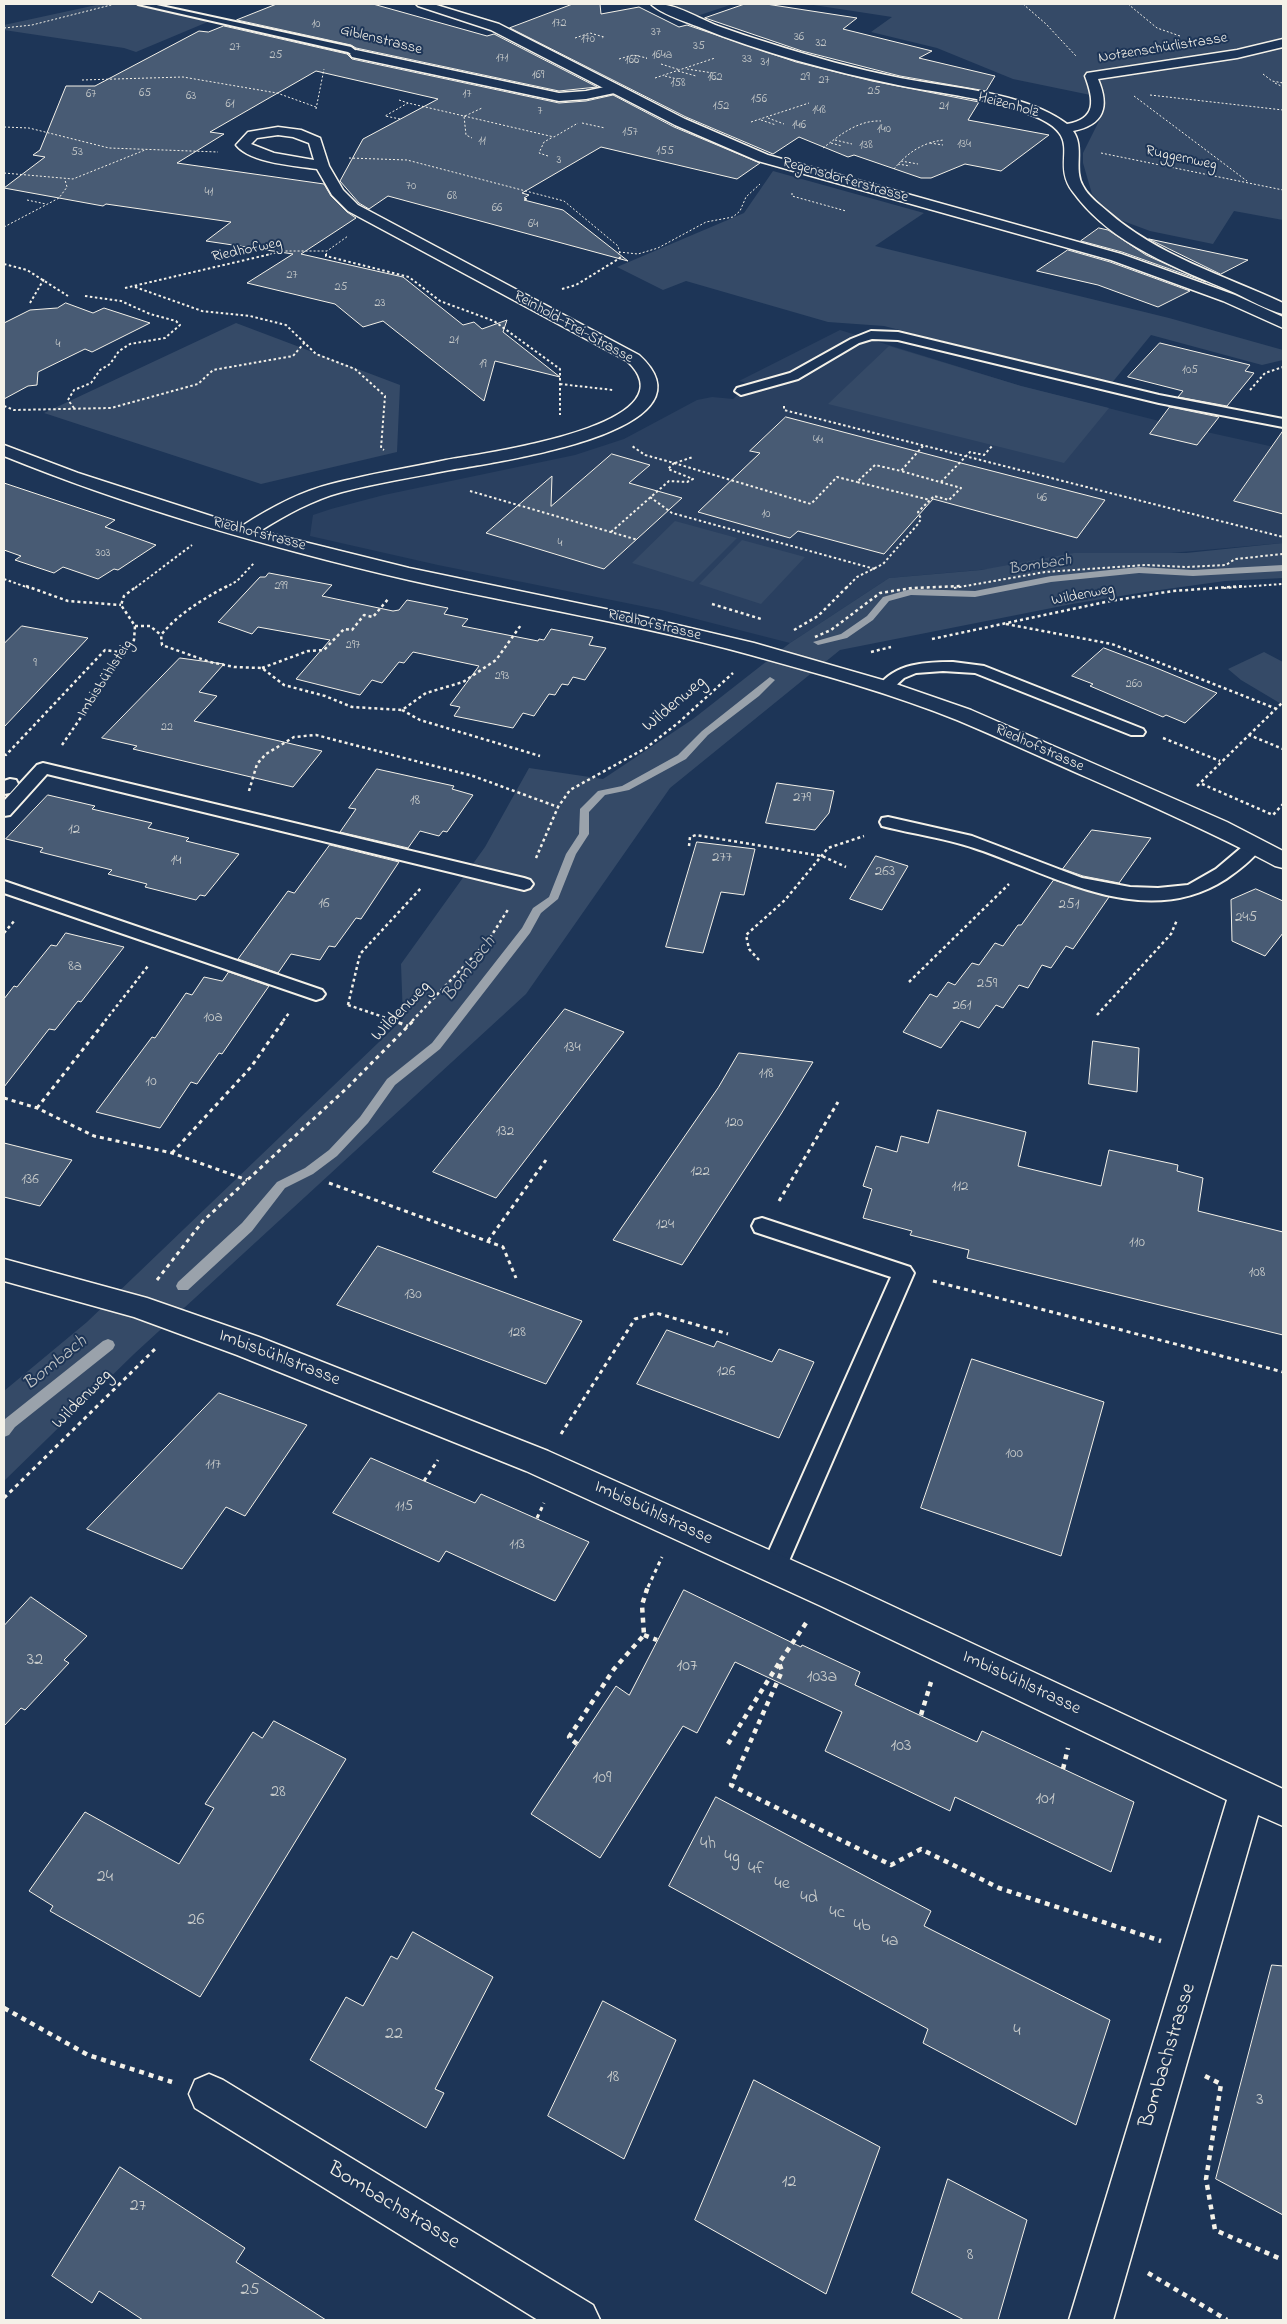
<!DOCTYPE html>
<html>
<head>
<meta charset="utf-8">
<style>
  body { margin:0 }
  #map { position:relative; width:1287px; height:2324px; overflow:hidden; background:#1d3557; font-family:"Indie Flower",sans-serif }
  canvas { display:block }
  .frame { position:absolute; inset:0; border:5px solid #f4f1e8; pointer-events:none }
</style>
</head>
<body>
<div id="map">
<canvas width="1287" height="2324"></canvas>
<div class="frame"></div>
</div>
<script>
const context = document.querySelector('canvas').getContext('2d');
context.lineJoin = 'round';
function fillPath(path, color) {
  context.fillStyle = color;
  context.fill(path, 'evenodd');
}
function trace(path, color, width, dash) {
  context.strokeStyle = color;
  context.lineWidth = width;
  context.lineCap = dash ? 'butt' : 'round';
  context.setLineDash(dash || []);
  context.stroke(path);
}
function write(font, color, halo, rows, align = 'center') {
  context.font = font + ' "Indie Flower",sans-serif';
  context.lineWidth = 4;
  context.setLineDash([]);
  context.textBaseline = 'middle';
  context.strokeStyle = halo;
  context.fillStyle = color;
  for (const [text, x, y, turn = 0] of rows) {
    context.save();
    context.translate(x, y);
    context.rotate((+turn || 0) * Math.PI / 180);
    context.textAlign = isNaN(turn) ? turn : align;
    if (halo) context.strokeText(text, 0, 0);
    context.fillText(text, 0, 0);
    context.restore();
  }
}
const built = new Path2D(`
  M840,330l181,56 154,39 108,24v94l-394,35 -99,65 -129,-33 -223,-45 -128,-29 3,-21 18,-6 53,-14 191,-40 49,-16 73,-39 15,-3 21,2 17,-15 -11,-3z`);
const green = new Path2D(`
  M101,4h30l79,17 -74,31 -12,-4 -120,-18v-5z
  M671,4h62l-36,12z
  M807,4h476v216l-49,-9 -21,33 -63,-13 -35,-13 -23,-24 -9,-31v-10l22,-44v-11l-92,-19 -76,-31 -66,-16 21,-15z
  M773,171l151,42 -49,33 294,72 114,32v10l-21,5 -111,-30 -40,49 -227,-58 -56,-4 -142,-41 -23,9 -46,-23 127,-54z
  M236,323l164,62 -3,67 -136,32 -217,-71z
  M889,346l132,40 88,22 -45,55 -236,-59z
  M675,521l62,17 -44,44 -61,-19z
  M742,540l63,17 -44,47 -62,-20z
  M1283,543v35l-58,3 -80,11 -73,12 -232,46 -170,138 -144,206 -392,360 -130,127v-90l83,-69 316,-303 -2,-55 84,-117 44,-79 74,11 90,-60 97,-76 99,-65 92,-8 93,-17h112z
  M1264,652l19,10v43l-42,-25 -13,-11z`);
const stream = new Path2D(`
  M1283,565v6l-90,5 -54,-3 -88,9 -76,15 -64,-2 -22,6 -16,19 -26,18 -29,7 -5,-3 28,-8 26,-18 16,-19 28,-8 64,2 76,-15 88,-9 54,3z
  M770,677l5,3 -16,16 -51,39 -22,24 -57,31 -24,5 -16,17v22l-13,20 -18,45 -17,14 -11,20 -90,116 -45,36 -27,38 -31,33 -24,18 -28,14 -33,43 -64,59h-10l-2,-4 2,-4 64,-59 35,-41 28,-14 24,-18 31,-33 27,-38 45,-36 90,-115 11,-20 16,-11 17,-43 13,-20 1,-25 18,-18 24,-5 56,-31 24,-24z
  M108,1339l5,2 2,4 -2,4 -98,78 -6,8 -5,2 1,-18 98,-78z`);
const building = new Path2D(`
  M277,4h96l114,32 7,-2 103,53 -38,4 -203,-43 -5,-3 -114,-25z
  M573,4h27l1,10 38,-7 40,20 8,-2 109,37 76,19 107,21 -11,18 81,15 -48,36 -36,-7 -34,14h-10l-67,-23 -6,2 -49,-20 -26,17 -87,-37 -176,-89z
  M745,4h21l91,14 -14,11 89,22 -13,7 76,18 -9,15 -86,-15 -98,-25 -97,-33z
  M224,26l123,28 5,5 207,44 27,-2 27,-6 61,32 86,36 -23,16 -136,-32 -79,46 7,2 -5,3 3,1 -3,1 39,10 65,51 -240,-65 -19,13 -10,-6 -19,-22 23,-42 75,-40 -122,-28 -106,61 14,2 -47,29 147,21 7,12 16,16 9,6 -55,36 102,23 60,48 11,-3 8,7 25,-9 -4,12 57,45 -65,-16 -11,40 -101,-80 -20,6 -28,-23 -88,-21 46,-29 -87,-13 25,-19 -125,-18 -3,2 -99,-18 41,-31 -12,-2 7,-5 26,-64h29l104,-55 9,1z
  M1099,228l9,2 38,25 60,27 -84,-30 -41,-11z
  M1149,239l99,21 -27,14z
  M1068,250l42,12 80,29 -32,16 -60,-22 -61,-14z
  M66,303l27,10 11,-5 46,15 -58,29 -7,-3 -47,23 -1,13 -9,1 -24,13v-76l26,-13 27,-2z
  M1160,343l90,22 -5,6 9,2 -27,33 -49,-9 5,-6 -55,-14z
  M1170,407l49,10 -22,28 -47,-11z
  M786,417l175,46 144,37 -28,38 -144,-39 -49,55 -86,-23 -8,7 -92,-26 62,-59 -10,-2z
  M1283,431v83l-49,-13z
  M612,454l38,11 -21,18 53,15 -78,71 -118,-36 66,-57 -1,30z
  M4,483l111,37 -10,7 51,18 -38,25 -4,-1 -16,10 -35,-12 -9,6 -39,-13 6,-4 -17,-6z
  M269,573l63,12 -10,11 71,15 6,-1 8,-10 41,8 -4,6 24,5 -6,7 76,15 1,-2 5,1 7,-11 42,8 -4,8 17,3 -21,32 -12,-3 -5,8 -6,-1 -7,11 -6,-1 -15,22 -11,-3 -10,15 -59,-12 6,-9 -10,-2 29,-39 -66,-14 -9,11 -5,-1 -17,21 -10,-3 -12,15 -64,-16 34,-39 -72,-13 -6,7 -34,-12 42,-45h5z
  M22,626l66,12 -84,89v-83z
  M1104,648l50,19 63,26 -32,30 -19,-8 -3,2 -73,-31 3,-2 -21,-8z
  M180,658l44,6 -25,28 18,4 -23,25 128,30 -29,36 -160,-38 4,-3 -35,-8z
  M377,769l77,17 -2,3 21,6 -26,37 -4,-1 -4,5 -19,-5 -12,17 -68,-16 16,-23 -7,-1z
  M777,783l57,8 -5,22 -14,17 -49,-7z
  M48,795l47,11 -3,3 60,14 -4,5 41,10 -3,3 53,13 -34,42 -5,-1 -4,5 -51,-13 2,-3 -39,-10 4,-4 -72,-18 3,-4 -37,-9z
  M1092,830l59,8 -32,45 -36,-7 -20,-7z
  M697,842l58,7 -11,46 -23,-3 -18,61 -37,-6z
  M330,845l69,17 -38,57 -5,-1 -21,29 -6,-1 -9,14 -29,-6 -13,19 -40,-14 50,-68 6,2z
  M876,856l32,10 -26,44 -32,-11z
  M1054,880l55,17 -36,52 -7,-3 -15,22 -9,-3 -14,23 -9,-3 -16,23 -7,-3 -17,23 -18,-7 -20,27 -38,-16 27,-38 7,3 11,-15 7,3 17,-22 7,2 16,-22 8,3 15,-21h3z
  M1256,889l27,12v32l-18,23 -33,-15 -1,-41z
  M66,933l58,14 -43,55 -3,-1 -23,29 -6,-1 -45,58v-88l10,-13 3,1 34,-42 5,1z
  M229,972l40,14 -47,68 -3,-1 -22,31 -6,-2 -31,46 -64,-16 56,-75 3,1 31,-45 6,2 12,-18 18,4z
  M565,1009l59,23 -128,166 -63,-26z
  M1093,1041l46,7 -2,44 -48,-8z
  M739,1053l74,9 -32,52 -99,151 -69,-25 105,-152z
  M938,1110l88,22 -8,34 83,20 8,-36 69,15 -1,6 26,7 -5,33 85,21v103l-316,-77 2,-8 -59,-15 2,-4 -49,-13 9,-29 -9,-3 13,-40 21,6 4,-16 27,7z
  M4,1143l68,17 -32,46 -36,-9z
  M378,1246l204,75 -36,63 -209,-79z
  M667,1330l47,17 3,-6 55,21 7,-13 35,13 -35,76 -142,-54z
  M972,1359l132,43 -43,154 -140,-48z
  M219,1393l88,32 -62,91 -19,-9 -44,62 -95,-40z
  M371,1458l104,45 6,-9 108,48 -34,59 -109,-50 -7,11 -106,-49z
  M684,1590l117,57 1,-2 58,27 -5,13 122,57 5,-11 152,71 -23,70 -156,-75 -5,14 -125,-60 17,-39 -107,-50 -38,71 -14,-7 -83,132 -69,-44 85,-128 13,9z
  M31,1597l56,39 -23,24 5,3 -44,47 -4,-2 -17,18v-100z
  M274,1721l72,38 -146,238 -150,-86 3,-5 -24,-15 56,-79 94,52 35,-56 -9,-4 48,-72 9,6z
  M716,1797l215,114 -7,15 186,94 -34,105 -153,-82 5,-14 -259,-143z
  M413,1932l80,45 -58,112 9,4 -18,35 -116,-68 36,-63 17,9 28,-50 6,3z
  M1272,1965l11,1v249l-67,-36z
  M603,2001l73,39 -52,119 -76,-43z
  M754,2080l126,67 -54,147 -131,-74z
  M120,2167l125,81 -9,14 90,58h-183l-44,-29 -7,12 -40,-27z
  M948,2179l79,41 -29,100h-34l-52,-27z`);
const pathFar4 = new Path2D(`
  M1023,4l23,20 30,32
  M1128,4l29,24 23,8
  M4,28l28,-3 83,-21
  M575,38l15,-5 14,4 -2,1
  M619,59l14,-4 14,3 -2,2
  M661,64l19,6
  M687,69l26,4
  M678,71l18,5
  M1263,74l9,7 11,2
  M665,76l12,3
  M655,78l60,-20
  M82,80l101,-3 94,16 39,14
  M1275,83l8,4
  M1150,95l133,15
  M1134,96l113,85
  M399,100l9,3
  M316,109l8,-40
  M464,116l90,21 24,-14
  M465,116l17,-8
  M768,118l16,6
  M400,119l-15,-3 23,-13 56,13 2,19 6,3
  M761,120l15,5
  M751,122l58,-19
  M582,123l23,5
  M4,127l25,1 80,20 109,4
  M835,140l17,4
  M831,143l11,3
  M930,143l13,2
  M823,148c17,-13 35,-28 58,-27
  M1101,153l182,37
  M548,156l-9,-3 5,-11 9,-5
  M349,158l58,2 157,41 54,45 2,9
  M901,161l17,3
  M898,164l12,2
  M894,169c13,-16 29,-27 50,-29
  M4,173l69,6 72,-29
  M792,193v3l54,15
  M27,200l19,4
  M4,227l55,-29 8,-11 -2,-7
  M619,252l19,2 20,-6 48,-26 27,-5 7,-6 6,-14 14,-13
  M266,255l19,-4h42l21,-15
  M326,255l1,-4`);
const pathFar3 = new Path2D(`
  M326,254v2l83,21 31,24 54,20 66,48v46
  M4,264l23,6 41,26
  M135,287l67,24 48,5 36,9 30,29 39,15 30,27 -4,52 3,2
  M125,288l146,-34
  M562,289l14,-4 44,-27 -1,-4
  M30,303l14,-24
  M560,384l53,6
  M1250,390l15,-17 18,-6
  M4,406l10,4 97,-2 87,-24 15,-14 80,-14 12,-14
  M784,406v4l499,127
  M74,408l-6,-8 6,-10 17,-7 9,-13 10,-6 9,-13 11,-7 35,-6 15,-13 -4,-4 -26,-7 -29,-13 -36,-5
  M923,446l-22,25 -26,-6 -18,17 73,18
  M674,463l137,41 26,-27 20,5
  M675,463l18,-6
  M941,482l29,-30 14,3 9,-10
  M470,491l168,49
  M650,497l22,16 203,56
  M611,532l58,-51 18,1 6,-3 -25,-10 6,-6 -29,-8 -13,-9
  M4,579l25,9
  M135,588l57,-43
  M225,588l12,-7 18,-19
  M846,588l11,-11 26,-13 35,-40 3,-5 -3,-7 16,-16 15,4 12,-12 -60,-17
  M954,588l91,-16 100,-7 40,2 41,-2 9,-6 48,-5
  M1224,588l59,-4`);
const pathFar2 = new Path2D(`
  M26,586l42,15 53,4
  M227,586c-25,14 -48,27 -66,49l1,10 48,17 24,5 28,1 22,17 41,11 27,11 50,3 24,-17 37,-11 33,-22 25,-35
  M712,604l49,15
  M1006,624l106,20 165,65
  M135,626h15l11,9
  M794,630l24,-14 30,-30
  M815,637l16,-7 49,-37 32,-5 49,-2
  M932,639l178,-38 63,-10 71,-5
  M871,652l20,-5
  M262,668l46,-17 16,-1 20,-21 8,1 12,-15 9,2 16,-19
  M402,710l18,10 120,36
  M1249,735l34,-33
  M1163,738l57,23
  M62,745l72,-105 1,-14 -14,-21 3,-9 13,-10
  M4,754l2,1 99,-105 20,3
  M1202,784l71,31 10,-11
  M1197,786l52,-51 34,14
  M249,791l8,-27 9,-10 28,-17 22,-2 157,41 85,31
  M689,846l1,-9 6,-2 126,21 24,11
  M536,858l22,-51 12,-17 76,-42 32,-25 55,-50
  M4,933l11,-13
  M759,960l-10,-11 -3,-14 39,-35 43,-52 36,-12
  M909,982l100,-98
  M348,1005l12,-51 62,-67
  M348,1005l47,16
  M1097,1015l74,-81 6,-14
  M105,1021l43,-55
  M283,1021l6,-8
  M412,1021l76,-80 21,-33`);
const pathFar1 = new Path2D(`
  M391,1020l17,6
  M4,1098l33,10 57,28 78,17 75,27
  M37,1108l69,-88
  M172,1153l79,-86 33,-47
  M329,1183l174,64 13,31
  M779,1201l59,-99
  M488,1241l58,-81
  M157,1280l46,-59 145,-134 66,-67
  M933,1281l350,91
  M561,1434l74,-115 21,-6 72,21
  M424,1481l14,-21
  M4,1498l151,-149
  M537,1518l7,-15
  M648,1587l14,-30`);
const path = new Path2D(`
  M806,1623l-27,40 3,8 -51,114 160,80 30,-16 78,39 162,53
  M644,1635l13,5
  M921,1715l10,-33
  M577,1744l-8,-7 45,-68 30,-34 -2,-30 6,-19
  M728,1744l51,-81
  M1063,1769l5,-21
  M4,2008l84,47 84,27
  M1205,2076l16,8 -15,95 9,51 68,30
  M1148,2273l79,47`);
const lane = new Path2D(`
  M138,4h14l199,43 9,7 -4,3 -8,-5z
  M871,331l27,1 261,63 124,24v8l-124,-24 -261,-63 -26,-1 -13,4 -61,36 -57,16 -6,-4 2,-3 53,-15 61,-34z
  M953,662l31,4 159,63 2,3 -2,3h-12l-156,-62 -32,-2 -27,2 -12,5 -13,12 -5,2 -8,-5c17,-24 48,-25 75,-25z
  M43,763l481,115 6,2 3,4 -3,4 -6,2 -477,-116 -37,41 -6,1v-15l33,-36z
  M10,779l6,1 2,4 -8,9 -6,1v-13z
  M888,817l84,19 110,42 48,9 28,1 30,-3 28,-16 32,-27h12l2,4c-8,13 -23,24 -36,33 -82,53 -173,-5 -252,-31 -30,-10 -61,-14 -92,-22l-2,-4 2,-4z
  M4,881l318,109 3,4 -3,4 -6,2 -6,-2 -306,-105z
  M762,1218l148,49 4,6 -132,304 -9,3 -9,-3 -3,-8 130,-292 -136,-45 -3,-6 3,-6z`);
const street = new Path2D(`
  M651,4c23,-2 46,14 67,22 17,6 34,12 51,17 43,14 87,26 131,35 51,10 125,14 167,46 30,-5 27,-24 18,-48l2,-3 150,-23 46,-11v8l-46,11 -139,21c12,28 6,46 -25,52 12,16 0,38 10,55 5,10 16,18 24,25 51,45 116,64 176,92v11c-16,-4 -33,-14 -48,-21 -57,-25 -124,-48 -162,-101 -24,-32 14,-54 -39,-76 -43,-18 -91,-22 -136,-31 -68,-14 -135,-32 -199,-58 -13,-5 -40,-14 -48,-23z
  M356,50l203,43 27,-2 28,-6 6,4 -1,3 -33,7 -27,2 -207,-44 -2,-3z
  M278,127l23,3 19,8 9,28 14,24 15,15 281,150c85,77 -149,108 -189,115 -36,7 -73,13 -108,22 -30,8 -56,23 -82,39l149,37 230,48 115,27 139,40 78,27 256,112 56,29v17l-8,-2c-62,-33 -125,-61 -189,-89 -43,-19 -86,-39 -129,-57 -67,-27 -137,-46 -206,-65 -112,-31 -228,-49 -342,-75 -138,-32 -274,-71 -405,-124v-11l74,28 164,53c28,-18 57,-34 89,-42 38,-10 77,-16 115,-24 32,-6 251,-34 181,-99l-279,-150 -16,-16 -15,-26c-21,-3 -67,-6 -81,-24l12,-13zM278,135l15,2 16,6 5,17 -40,-7 -23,-9 6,-6z
  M4,1259l143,39 112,39 289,114 297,133 438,205v37l-25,-11 -145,505h-44l158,-520 -406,-194 -295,-135 -289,-116 -103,-38 -130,-36z
  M209,2074l14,6 370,225 7,15h-62l-343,-212 -6,-14 6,-14z`);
const secondary = new Path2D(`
  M416,4h17l66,20 186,95 83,36 353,99 114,41 48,22v11l-60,-27 -112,-41 -353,-99 -83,-36 -184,-95 -73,-24z`);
const farNumbernames = [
  ["172",559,24],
  ["10",316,25],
  ["37",656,33],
  ["36",799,38],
  ["170",588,40],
  ["32",821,44],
  ["35",699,47],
  ["27",235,48],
  ["25",276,56],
  ["164a",662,56],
  ["171",502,59],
  ["33",747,60],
  ["166",632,61],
  ["31",765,63],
  ["169",538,76],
  ["162",715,78],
  ["29",805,78],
  ["27",824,81],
  ["158",678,84],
  ["25",874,92],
  ["65",145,94],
  ["67",91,95],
  ["17",467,95],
  ["63",191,97],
  ["156",759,100],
  ["61",230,105],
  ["152",721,107],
  ["21",944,107],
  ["148",819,111],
  ["7",540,112],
  ["146",799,126],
  ["140",884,130],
  ["157",630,133],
  ["11",482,142],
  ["134",964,145],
  ["138",866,146],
  ["155",665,152],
  ["53",77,153],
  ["3",559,161],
  ["70",411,187],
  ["41",209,193],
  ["68",452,197],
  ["66",497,209],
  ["64",533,225],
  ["27",292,276],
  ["25",341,288],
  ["23",380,304],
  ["21",454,341],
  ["4",58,345],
  ["19",483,365],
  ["105",1190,371],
  ["44",818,441],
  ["46",1042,499],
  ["10",766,515],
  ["4",560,544],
  ["303",103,554],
  ["299",281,587],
  ["297",353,646],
  ["9",35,664],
  ["293",502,677],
  ["260",1134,685],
  ["22",167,728]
];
const farStreetnames = [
  ["Giblenstrasse",381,41,14],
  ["Notzenschürlistrasse",1163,49,-9],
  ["Heizenholz",1008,106,15],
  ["Ruggernweg",1181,159,12],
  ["Regensdorferstrasse",845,181,16],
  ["Riedhofweg",247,251,-12],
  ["Reinhold-Frei-Strasse",573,328,29],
  ["Riedhofstrasse",259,535,15],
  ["Wildenweg",1083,596,-11],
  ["Riedhofstrasse",654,626,13],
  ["Imbisbühlsteig",106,679,-57],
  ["Riedhofstrasse",1039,749,24]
];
const numberNames = [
  ["279",802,799],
  ["18",415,802],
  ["12",74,831],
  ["277",722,859],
  ["14",176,862],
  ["263",885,873],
  ["16",324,905],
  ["251",1069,906],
  ["245",1246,919],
  ["8a",75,968],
  ["259",987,985],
  ["261",962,1007],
  ["10a",213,1019],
  ["134",572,1049],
  ["118",766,1075],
  ["10",151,1083],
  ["120",734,1124],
  ["132",505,1133],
  ["122",700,1173],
  ["136",30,1181],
  ["112",960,1188],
  ["124",665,1226],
  ["110",1137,1244],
  ["108",1257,1274],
  ["130",413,1296],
  ["128",517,1334],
  ["126",726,1373],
  ["100",1014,1455],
  ["117",213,1466],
  ["115",404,1508],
  ["113",517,1546]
];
const farWaternames = [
  ["Bombach",1040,566,-9]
];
const streetNames = [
  ["Wildenweg",675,705,-40],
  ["Wildenweg",402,1012,-46],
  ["Imbisbühlstrasse",279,1359,21],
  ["Wildenweg",83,1400,-45],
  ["Imbisbühlstrasse",653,1514,25],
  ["Imbisbühlstrasse",1021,1684,25]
];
const nearNumbernames = [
  ["32",35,1661],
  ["107",687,1667],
  ["103a",822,1678],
  ["103",901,1747],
  ["109",602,1779],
  ["28",278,1793],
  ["101",1045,1800],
  ["4h",708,1845],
  ["4g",732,1858],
  ["4f",756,1870],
  ["24",105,1878],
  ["4e",782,1885],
  ["4d",809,1899],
  ["4c",837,1914],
  ["26",196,1921],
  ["4b",862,1927],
  ["4a",890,1942],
  ["4",1017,2032],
  ["22",394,2035],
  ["18",613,2078],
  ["3",1260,2101],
  ["12",789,2183],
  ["27",138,2207],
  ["8",970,2256],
  ["25",250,2291]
];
const waterNames = [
  ["Bombach",470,970,-53],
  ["Bombach",56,1364,-39]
];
const nearStreetnames = [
  ["Bombachstrasse",1169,2056,-73],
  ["Bombachstrasse",393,2207,31]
];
fillPath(built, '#2a4060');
fillPath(green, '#354a67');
fillPath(stream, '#9aa2ab');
fillPath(building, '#485b74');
trace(building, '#f4f1e8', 1);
trace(lane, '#f4f1e8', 4);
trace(street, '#f4f1e8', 3);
trace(secondary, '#f4f1e8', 3);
trace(pathFar4, '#f4f1e8', 1, [2, 2]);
trace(pathFar3, '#f4f1e8', 2, [2.5, 2.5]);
trace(pathFar2, '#f4f1e8', 2.5, [3, 3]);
trace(pathFar1, '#f4f1e8', 3, [4, 4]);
trace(path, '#f4f1e8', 4.5, [5, 5]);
fillPath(lane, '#1d3557');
fillPath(street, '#1d3557');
fillPath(secondary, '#1d3557');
write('12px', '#c9cccb', null, farNumbernames);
write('15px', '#f4f1e8', '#1d3557', farStreetnames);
write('15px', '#c9cccb', null, numberNames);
write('italic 16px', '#c0c3c4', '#1d3557', farWaternames);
write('18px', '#f4f1e8', '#1d3557', streetNames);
write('18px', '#c9cccb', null, nearNumbernames);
write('italic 19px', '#c0c3c4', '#1d3557', waterNames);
write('21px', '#f4f1e8', '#1d3557', nearStreetnames);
</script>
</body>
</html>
